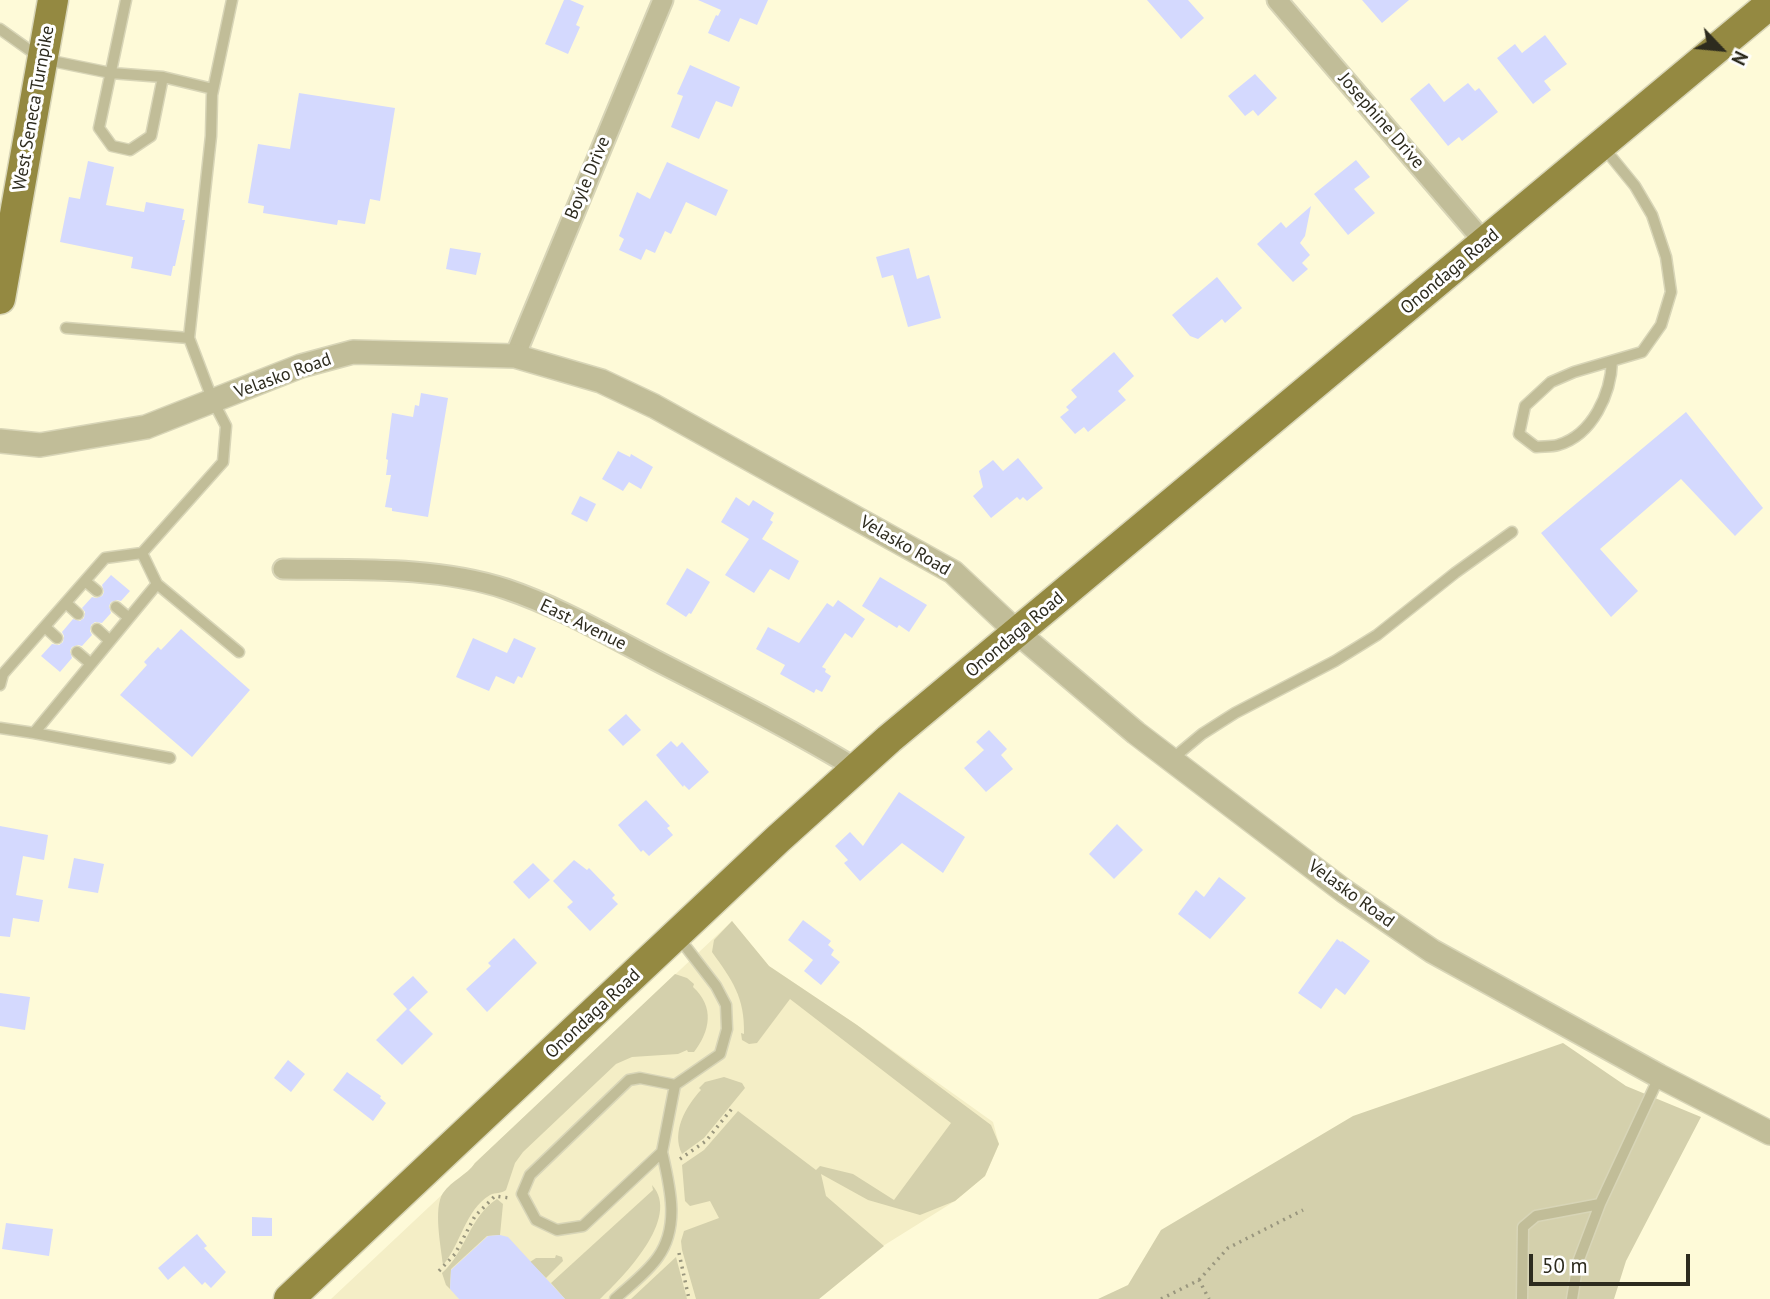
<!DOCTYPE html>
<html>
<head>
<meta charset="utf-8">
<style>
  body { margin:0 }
  #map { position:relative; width:1770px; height:1299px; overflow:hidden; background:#fefad8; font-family:"PT Sans",sans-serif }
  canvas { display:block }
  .north { position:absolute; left:1686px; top:14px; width:70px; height:70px; -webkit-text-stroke:5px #fff; paint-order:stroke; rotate:116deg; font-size:19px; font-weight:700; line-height:28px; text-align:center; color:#2d2b1e }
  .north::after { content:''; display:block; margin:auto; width:24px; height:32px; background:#2d2b1e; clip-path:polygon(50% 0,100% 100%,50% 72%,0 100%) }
  .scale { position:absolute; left:1529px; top:1254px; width:161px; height:32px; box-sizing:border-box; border:4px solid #2d2b1e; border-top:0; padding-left:9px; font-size:21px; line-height:24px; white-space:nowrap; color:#2d2b1e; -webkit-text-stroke:5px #fff; paint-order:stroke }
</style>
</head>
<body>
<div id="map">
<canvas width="1770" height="1299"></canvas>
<div class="north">N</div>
<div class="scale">50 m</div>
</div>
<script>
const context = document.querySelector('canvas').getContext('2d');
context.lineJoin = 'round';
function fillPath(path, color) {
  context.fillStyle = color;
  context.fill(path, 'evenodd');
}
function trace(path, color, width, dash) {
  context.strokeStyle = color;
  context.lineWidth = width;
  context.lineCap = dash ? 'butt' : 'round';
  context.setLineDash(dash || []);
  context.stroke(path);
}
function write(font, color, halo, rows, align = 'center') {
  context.font = font + ' "PT Sans",sans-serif';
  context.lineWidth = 6;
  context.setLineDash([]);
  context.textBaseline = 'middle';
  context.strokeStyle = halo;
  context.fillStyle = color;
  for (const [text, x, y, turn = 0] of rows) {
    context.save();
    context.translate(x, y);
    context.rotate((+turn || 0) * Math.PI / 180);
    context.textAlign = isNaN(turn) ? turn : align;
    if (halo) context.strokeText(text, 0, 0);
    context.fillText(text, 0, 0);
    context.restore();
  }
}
const built = new Path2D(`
  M732,921l37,45 88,59 136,97 6,22 -14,32 -30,25 -72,45 -64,53h-488l132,-124 6,-3 6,-9z`);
const green = new Path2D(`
  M732,921l37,45 88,59 134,100 8,19 -14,32 -30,25 -35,14 -52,-15 -47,-26 5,22 58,50 -65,53h-123l-14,-49 -1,-9 3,-10 35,-13 -9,-17 -20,5 -5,-5 -3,-36 22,-15 34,-39 78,59 4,-4 33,8 41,26 57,-77 -161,-124 -33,44 -8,1 -7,-4 -1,-7 3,1c1,-37 -12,-54 -32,-82l2,-12z
  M675,974l12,4 7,6 -1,3c22,20 17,44 1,65h-6l-1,-2 -9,4 -46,3 -16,7 -93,88 -8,11 -9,27c-5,4 -10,2 -16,5 -25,15 -29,49 -47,70 -2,-18 -10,-57 0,-72 9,-13 24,-18 32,-30z
  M1563,1043l63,43 75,31 -75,144 -12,38h-516l30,-14 33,-55 192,-114z
  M724,1077l18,6 3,5 -41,50 -22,16c-11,-22 4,-48 19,-64l-2,-2 6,-6z
  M652,1185c30,33 -30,93 -52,114h-35l-14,-16 102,-93z
  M497,1199l6,5 -3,31 -13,1 -36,33 -1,20 -4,-4 -4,-12c24,-21 27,-56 55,-74z
  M556,1255l6,2 1,4 -17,17 -16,-16 6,-4h19z
  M676,1257l11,42h-56z`);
const building = new Path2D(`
  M564,0h6l14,6 -8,19 4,2 -12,27 -23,-10z
  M698,0h70l-11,25 -17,-7 -11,24 -21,-9 8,-18 2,1 3,-6z
  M1147,0h41l16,18 -23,21z
  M1362,0h47l-27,23z
  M1545,35l22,29 -23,17 7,9 -18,14 -36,-46 18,-14 7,9z
  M690,65l50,22 -8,20 -16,-6 -17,38 -28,-12 12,-31 -6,-2z
  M1255,74l22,24 -19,18 -5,-6 -8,6 -17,-20z
  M1429,83l15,19 24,-19 7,8 4,-3 19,24 -36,29 -3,-4 -11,9 -38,-47z
  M299,93l96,15 -15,93 -10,-2 -5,25 -27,-4 -1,5 -74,-12 1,-7 -16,-3 10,-59 32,5z
  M1356,160l14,17 -16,12 21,24 -27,22 -34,-41z
  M88,161l26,6 -8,38 38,7 2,-10 38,7 -2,11h3l-10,46h-2l-2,10 -40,-8 2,-11 -73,-15 9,-45 11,2z
  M667,162l61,28 -12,26 -30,-14 -15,32 -6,-3 -10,22 -9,-4 -5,11 -22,-10 5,-11 -5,-3 18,-44 13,7z
  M1311,206l-6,30 -5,7 10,12 -8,8 6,6 -15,13 -36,-38 24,-22 5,6z
  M450,248l31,5 -5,22 -30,-6z
  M909,248l8,31 12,-4 12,43 -33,9 -15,-52 -11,3 -6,-21z
  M1217,277l25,31 -17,15 -3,-4 -24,20 -8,-3 -18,-21z
  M1114,352l20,24 -16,15 8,9 -38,32 -4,-5 -9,7 -15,-17 9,-7 -3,-3 11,-10 -6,-7z
  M421,393l27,5 -20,119 -36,-6v-3l-7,-1 6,-32h-5l2,-15 -2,-1 6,-46 21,4 2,-12 4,1z
  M1686,412l77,96 -28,28 -54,-57 -81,70 38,42 -27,26 -70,-84z
  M618,451l12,6 1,-3 22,13 -12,22 -12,-7 -6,9 -21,-12z
  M1018,458l25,30 -16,13 -4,-4 -3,3 -3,-3 -26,21 -18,-22 10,-9 -4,-16 14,-11 10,11z
  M580,496l16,8 -9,18 -16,-8z
  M736,497l13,9 4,-6 21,13 -4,7 3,2 -11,17 37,22 -10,19 -19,-11 -16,24 -29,-18 24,-36 -28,-17z
  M687,568l23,14 -19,32 -2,-1 -3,4 -20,-13z
  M111,575l19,16 -9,10 -4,-1 -6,2 -2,4 2,7 -9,10 -7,-1 -4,3 -1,6 2,4 -10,11 -4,-1 -6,2 -2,4 2,7 -12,14 -19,-16 11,-12 7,1 4,-3 1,-6 -2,-4 11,-13 7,2 4,-3 1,-6 -3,-4 10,-11 4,1 6,-2 2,-4 -2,-7z
  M880,577l47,28 -18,27 -10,-7 -2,3 -35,-22z
  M838,600l27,19 -13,19 -7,-5 -23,34 4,2 -1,3 6,4 -9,16 -6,-3 -2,4 -34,-19 5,-9 -29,-16 12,-22 31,16 28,-40 6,4z
  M181,629l69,61 -58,67 -72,-62 27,-30 -3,-3 14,-15 3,3z
  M473,638l34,15 7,-15 22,10 -14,30 -4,-2 -4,8 -18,-8 -7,15 -33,-14z
  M626,714l15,16 -18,16 -15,-16z
  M989,730l18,19 -6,6 12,14 -27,23 -22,-24 20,-18 -8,-8z
  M671,741l6,6 5,-5 27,30 -20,18 -5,-5 -1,2 -27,-32z
  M899,792l66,45 -22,36 -41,-30 -42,38 -16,-18 4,-3 -13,-14 15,-14 13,14z
  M646,800l24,26 -3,2 6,7 -24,21 -6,-6 -2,2 -23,-27z
  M1117,824l26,26 -29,29 -25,-25z
  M0,826l48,9 -4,25 -21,-4 -7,39 27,5 -4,22 -26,-4 -3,19 -10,-1z
  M74,858l30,6 -6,29 -30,-5z
  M574,860l13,10 2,-2 26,27 -3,3 6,6 -28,27 -23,-24 6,-5 -20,-21z
  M533,863l17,17 -21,19 -16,-17z
  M1219,877l27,21 -36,41 -32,-25 18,-24 8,7z
  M803,920l28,21 -3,4 6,5 -3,5 9,7 -19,23 -17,-14 9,-11 -25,-20z
  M514,938l23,25 -50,49 -21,-23 25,-23 -3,-3z
  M1337,939l4,3 1,-1 28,20 -25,34 -9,-7 -15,21 -23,-16z
  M413,976l15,16 -19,18 24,24 -31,31 -26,-25 31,-31 -14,-15z
  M0,993l30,4 -5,33 -25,-4z
  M288,1060l17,14 -14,18 -17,-14z
  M347,1072l34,24 -1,2 6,5 -13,18 -40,-31z
  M252,1217l20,1v18h-20z
  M6,1223l47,6 -4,27 -47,-7z
  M197,1234l10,12 -3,2 22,24 -15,16 -6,-6 -3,3 -18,-19 -16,14 -10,-12z
  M500,1235l8,2 57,62h-106l-9,-10 1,-19 37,-34z`);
const path = new Path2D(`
  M680,1159l26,-18 28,-35
  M679,1253l10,46
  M439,1271l16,-17 20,-38 20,-20 15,2
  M1199,1280l29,-32 75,-38
  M1161,1299l38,-19 10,19`);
const service = new Path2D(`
  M126,0l-27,128 13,18 18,4 21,-14 12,-59
  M0,29l42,30 69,14 52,4 50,12
  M1604,148l31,38 17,29 14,42 5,35 -10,33 -19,27 -68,20 -23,10 -26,24 -6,28 17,13c7,-1 15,0 22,-2 35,-10 53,-52 54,-84
  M66,328l123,10
  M142,553l15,31 82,68
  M85,581l12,10
  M66,603l12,11
  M116,607l13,11
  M45,627l12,11
  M97,629l13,12
  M77,652l14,12
  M0,685l3,-11 102,-116 37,-5 81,-91 3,-36 -13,-25 -24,-63 22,-202 1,-41 20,-95
  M0,728l34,5 123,-149
  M34,733l136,25
  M1172,759l30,-25 33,-21 100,-52 42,-26 78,-62 57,-41
  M675,1085l-35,-7 -11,2 -99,95 -8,19 14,26 21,10 26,-4 79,-74 13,-67 45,-31 7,-25 -1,-24 -10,-19 -37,-48
  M615,1299c14,-13 32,-26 43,-42 22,-31 12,-70 4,-105
  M1522,1299l1,-72 13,-11 64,-12
  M1572,1299l6,-37 22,-58 59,-127`);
const minor = new Path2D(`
  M1277,0l208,243
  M515,356l148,-356
  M283,569c72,1 154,-3 223,20 51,17 101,46 149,71 68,35 136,69 202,109`);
const tertiary = new Path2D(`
  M0,441l40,4 106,-18 155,-61 52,-14 162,4 86,25 53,25 299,166 65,61 118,100 208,158 88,60 227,125 111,57`);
const primary = new Path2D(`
  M0,299l53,-299
  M289,1299l489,-460 111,-100 881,-735`);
const streetNames = [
  ["West Seneca Turnpike",34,108,-80],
  ["Josephine Drive",1381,121,49],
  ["Boyle Drive",588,178,-67],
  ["Onondaga Road",1450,272,-40],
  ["Velasko Road",283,376,-20],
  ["Velasko Road",905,546,30],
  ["East Avenue",583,625,26],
  ["Onondaga Road",1015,635,-40],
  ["Velasko Road",1351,894,36],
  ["Onondaga Road",593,1014,-43]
];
fillPath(built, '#f4eec6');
fillPath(green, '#d4d0ac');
fillPath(building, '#d4d9fe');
trace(service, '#d8d5b7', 13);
trace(minor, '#d8d5b7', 23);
trace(tertiary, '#d8d5b7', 26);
trace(primary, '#d8d5b7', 33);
trace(path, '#99967e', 3.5, [2, 5]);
trace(service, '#c1bd98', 10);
trace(minor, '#c1bd98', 19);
trace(tertiary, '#c1bd98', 23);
trace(primary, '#948941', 30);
write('18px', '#2d2b1e', '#fff', streetNames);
</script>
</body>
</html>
